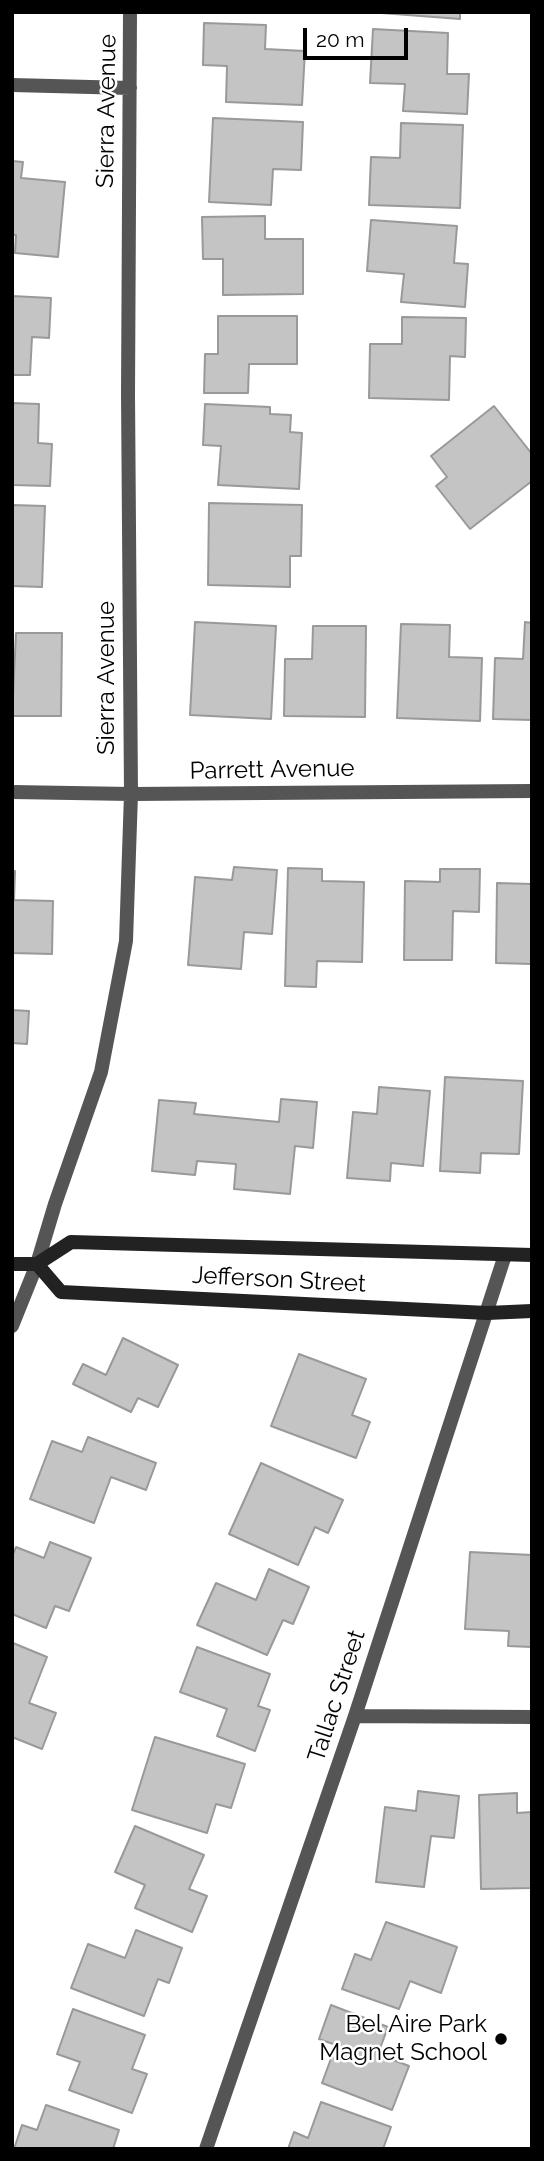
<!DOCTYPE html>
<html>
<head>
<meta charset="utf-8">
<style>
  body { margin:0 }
  #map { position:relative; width:544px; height:2161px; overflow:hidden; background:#fff; font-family:Raleway,sans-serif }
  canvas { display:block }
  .frame { position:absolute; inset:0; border:14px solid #000; pointer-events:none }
  .scale { position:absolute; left:303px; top:28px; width:105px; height:32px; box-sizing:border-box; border:4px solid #000; border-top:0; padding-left:9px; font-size:21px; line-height:24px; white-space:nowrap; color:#000; -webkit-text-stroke:5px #fff; paint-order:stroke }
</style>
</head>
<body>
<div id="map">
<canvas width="544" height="2161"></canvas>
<div class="frame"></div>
<div class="scale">20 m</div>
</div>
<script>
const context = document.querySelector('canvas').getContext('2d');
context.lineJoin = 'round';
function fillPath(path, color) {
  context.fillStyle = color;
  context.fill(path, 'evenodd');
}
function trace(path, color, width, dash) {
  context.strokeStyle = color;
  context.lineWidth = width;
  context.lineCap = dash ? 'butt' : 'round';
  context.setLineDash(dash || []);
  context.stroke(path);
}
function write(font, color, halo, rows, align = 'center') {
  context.font = font + ' Raleway,sans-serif';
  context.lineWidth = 5;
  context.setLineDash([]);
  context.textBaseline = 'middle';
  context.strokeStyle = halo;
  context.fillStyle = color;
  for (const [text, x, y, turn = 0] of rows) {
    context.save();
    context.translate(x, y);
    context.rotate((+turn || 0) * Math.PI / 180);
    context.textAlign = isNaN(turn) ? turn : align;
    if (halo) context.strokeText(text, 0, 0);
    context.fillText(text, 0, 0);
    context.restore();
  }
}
const building = new Path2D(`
  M368,12h92v7z
  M204,23l62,2 -1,24 40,2 -3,54 -76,-3 1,-36 -24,-1z
  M373,29l75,4 -1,41h22l-2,40 -64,-3 2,-27 -35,-1z
  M213,118l90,4 -2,48 -28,-1 -2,36 -62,-3z
  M401,123l62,2 -3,83 -91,-3 2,-48 29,1z
  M12,161l11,1 -2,16 44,4 -7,75 -43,-4 1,-18h-4z
  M265,216v23h38v55l-80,1v-36h-20l-1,-42z
  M371,220l86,6 -3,37 14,1 -3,43 -64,-5 3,-28 -37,-3z
  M12,296l39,2 -2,40 -17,-1 -2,38h-18z
  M218,316h79v48h-48l-1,29h-44l1,-39h13z
  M402,317l64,1 -1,39 -15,-1 -1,44 -80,-2 1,-54h32z
  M12,403l27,1 -1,39 14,1 -2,42 -38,-1z
  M205,404l65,3v7l21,1 -1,17 12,1 -3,56 -81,-4 3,-39 -18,-1z
  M494,406l38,48v27l-62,48 -34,-43 11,-9 -16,-21z
  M209,503l93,2 -1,51h-11v31l-82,-2z
  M12,505l33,1 -3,81 -30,-1z
  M195,622l81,4 -5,93 -81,-4z
  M525,622l7,1v97l-39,-1 2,-61 28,1z
  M401,624l49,1 -1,32 33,1 -2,63 -83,-3z
  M313,626h53l-1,91 -81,-1 1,-57h27z
  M16,633h46l-1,83h-49z
  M234,867l43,3 -5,64 -28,-2 -3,37 -53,-4 7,-88 37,3z
  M288,868l34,1v12l42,1 -2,80 -45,-1 -1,26 -31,-1z
  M440,869h40l-1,43 -26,-1 -1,49h-48l1,-79 35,1z
  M12,871h3l-1,29 39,1 -1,53 -40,-1z
  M497,883l35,1v80l-36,-1z
  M12,1010l17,1 -2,33 -15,-1z
  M445,1077l78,4 -4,73 -38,-1 -1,20 -40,-2z
  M379,1087l51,4 -7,75 -32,-3 -1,18 -43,-3 6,-66 24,2z
  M281,1099l36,3 -4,46 -18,-2 -5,48 -56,-5 2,-25 -39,-3 -2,14 -43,-4 7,-71 37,3 -2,11 85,8z
  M123,1338l55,27 -20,42 -20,-9 -7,14 -58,-28 10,-20 23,11z
  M299,1354l67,25 -14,36 18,7 -14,36 -85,-32z
  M88,1437l68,26 -10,27 -35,-13 -17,46 -64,-24 22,-58 30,11z
  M261,1463l82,37 -15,33 -13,-6 -17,38 -69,-31z
  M50,1542l41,16 -22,53 -14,-5 -9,22 -34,-14v-57l4,-10 28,11z
  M470,1552l62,3v92l-24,-1 1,-15 -44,-2z
  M269,1569l40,18 -16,37 -10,-4 -16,35 -70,-30 19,-42 40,17z
  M13,1643l34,14 -18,46 27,10 -14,36 -30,-12z
  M197,1647l73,27 -12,32 12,4 -15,41 -38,-15 10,-27 -47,-17z
  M155,1737l90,27 -14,44 -15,-4 -9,29 -75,-23z
  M418,1791l41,5 -5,42 -23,-2 -7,51 -48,-5 9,-75 31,4z
  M517,1793v20l15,-1v76l-51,1 -2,-94z
  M135,1826l69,29 -15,34 18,7 -15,36 -57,-24 10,-23 -30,-13z
  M386,1922l71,25 -16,46 -31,-12 -11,28 -57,-20 13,-35 16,6z
  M136,1930l46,18 -13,35 -11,-4 -14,37 -73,-28 17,-44 37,14z
  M331,2005l57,22 -10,27 31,12 -17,44 -70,-27 14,-38 -17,-6z
  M73,2009l72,26 -13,34 15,5 -15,39 -63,-23 11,-28 -23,-8z
  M321,2102l70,25 -8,22h-95l6,-17 14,6z
  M46,2105l73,25 -6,19h-99l8,-24 15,5z`);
const minor = new Path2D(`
  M12,85l118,3
  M12,792l119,2 401,-3
  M37,1264l18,-60 46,-132 25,-131 5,-147 -3,-400 2,-382
  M355,1716l177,1
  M206,2149l149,-433 150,-461`);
const tertiary = new Path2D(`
  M12,1326l25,-62`);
const secondary = new Path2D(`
  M12,1264h25l34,-22 461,13
  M37,1264l24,28 426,21 45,-2`);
const markers = [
  [501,2039,7,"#000"]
];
const streetNames = [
  ["Sierra Avenue",107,111,-89],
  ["Sierra Avenue",107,678,-90],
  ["Parrett Avenue",272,770,-1],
  ["Jefferson Street",279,1280,3],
  ["Tallac Street",337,1696,-72]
];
const poiNames = [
  ["Bel Aire Park",487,2025],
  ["Magnet School",487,2053]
];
fillPath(building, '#c4c4c4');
trace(building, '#999', 2);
trace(minor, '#555', 14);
trace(tertiary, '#555', 14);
trace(secondary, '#222', 14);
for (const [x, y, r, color] of markers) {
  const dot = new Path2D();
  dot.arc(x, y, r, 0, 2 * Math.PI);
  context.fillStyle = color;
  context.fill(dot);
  trace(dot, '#fff', 2.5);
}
write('24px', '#000', '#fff', streetNames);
write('24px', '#000', '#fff', poiNames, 'right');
</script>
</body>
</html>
